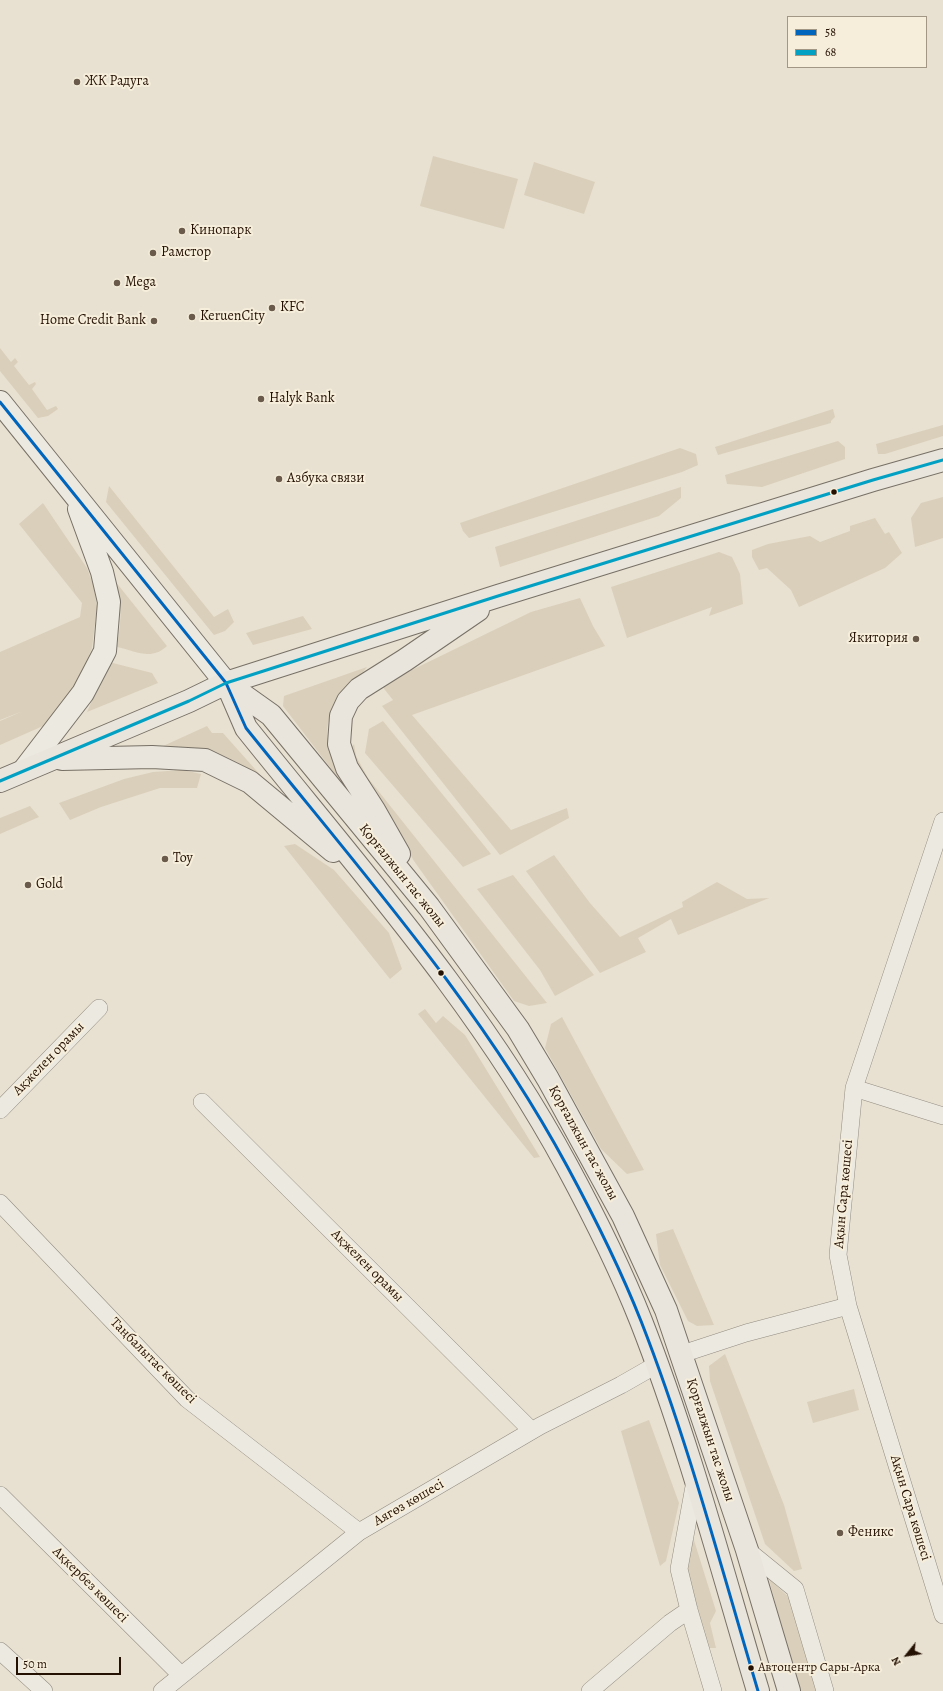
<!DOCTYPE html>
<html>
<head>
<meta charset="utf-8">
<style>
  body { margin:0 }
  #map { position:relative; width:943px; height:1691px; overflow:hidden; background:#e8e1d1; font-family:Alegreya,serif }
  canvas { display:block }
  .legend { position:absolute; left:787px; top:16px; width:140px; height:52px; box-sizing:border-box; background:#f6eedb; border:1px solid #a29685; margin:0; padding:5px 7px; list-style:none; font-size:12px; color:#251103 }
  .legend li { display:flex; align-items:center; gap:8px; height:20px }
  .legend b { width:20px; border:1px solid #a29685 }
  .north { position:absolute; left:887px; top:1635px; width:40px; height:40px; -webkit-text-stroke:3px #f6eedb; paint-order:stroke; rotate:240deg; font-size:11px; font-weight:700; line-height:16px; text-align:center; color:#251103 }
  .north::after { content:''; display:block; margin:auto; width:14px; height:18px; background:#251103; clip-path:polygon(50% 0,100% 100%,50% 72%,0 100%) }
  .scale { position:absolute; left:16px; top:1657px; width:105px; height:18px; box-sizing:border-box; border:2px solid #251103; border-top:0; padding-left:5px; font-size:12px; line-height:14px; white-space:nowrap; color:#251103; -webkit-text-stroke:3px #f6eedb; paint-order:stroke }
</style>
</head>
<body>
<div id="map">
<canvas width="943" height="1691"></canvas>
<ul class="legend">
<li><b style="height:5px;background:#0065bd"></b>58</li>
<li><b style="height:5px;background:#02a1c4"></b>68</li>
</ul>
<div class="north">N</div>
<div class="scale">50 m</div>
</div>
<script>
const context = document.querySelector('canvas').getContext('2d');
context.lineJoin = 'round';
function fillPath(path, color) {
  context.fillStyle = color;
  context.fill(path, 'evenodd');
}
function trace(path, color, width, dash) {
  context.strokeStyle = color;
  context.lineWidth = width;
  context.lineCap = dash ? 'butt' : 'round';
  context.setLineDash(dash || []);
  context.stroke(path);
}
function write(font, color, halo, rows, align = 'center') {
  context.font = font + ' Alegreya,serif';
  context.lineWidth = 4;
  context.setLineDash([]);
  context.textBaseline = 'middle';
  context.strokeStyle = halo;
  context.fillStyle = color;
  for (const [text, x, y, turn = 0] of rows) {
    context.save();
    context.translate(x, y);
    context.rotate((+turn || 0) * Math.PI / 180);
    context.textAlign = isNaN(turn) ? turn : align;
    if (halo) context.strokeText(text, 0, 0);
    context.fillText(text, 0, 0);
    context.restore();
  }
}
const green = new Path2D(`
  M433,156l85,23 -14,50 -84,-23z
  M534,162l61,20 -11,32 -60,-19z
  M0,348l11,14 4,-4 3,4 -4,4 15,19 6,-3 1,2 -4,5 15,21 9,-4 2,3 -10,7 -10,2 -38,-47z
  M833,409l2,8 -4,4v2l-113,32 -3,-8z
  M943,425v11l-58,18h-7l-2,-10z
  M838,441l7,6v12l-83,28 -35,-3 -2,-9z
  M680,448l16,6 2,11 -16,7 -213,66 -6,-7 -3,-8z
  M109,486l105,131 14,-8 6,13 -9,9 -11,4 -108,-133z
  M681,487v11l-22,18 -159,51 -5,-20z
  M943,497v41l-28,9 -4,-29 10,-15z
  M43,503l44,65 7,19 3,20 -5,41 -15,38 -34,40 -43,19v-24l23,-10 -23,9v-68l80,-35 2,-14 -63,-79z
  M875,518l10,16 4,-2 13,21 -17,15 -86,39 -8,-17 -24,-22 -8,2 -7,-13v-7l16,-6 42,-8 10,6 30,-11v-5z
  M719,552l13,5 8,17 3,30 -34,12 3,-9 -85,31 -16,-51z
  M115,581l52,65c-16,15 -31,5 -50,1 4,-26 6,-40 -2,-66z
  M580,598l13,28 12,20 -193,69 99,115 56,-22 2,10 -69,37 -118,-149 11,-6 -12,-15 150,-73z
  M303,616l9,13 -59,16 -7,-12z
  M109,662l43,11 6,10 -71,29z
  M367,667c-10,13 -28,32 -36,47 -10,20 3,49 11,69l-59,-77 1,-10z
  M383,721l108,133 -28,13 -98,-114 4,-24z
  M207,726l5,7h11l48,54 -121,-35z
  M354,744l2,12 12,22 179,225 -18,3 -15,-5 -100,-140 -27,-47 -37,-57v-8z
  M183,770l18,4 -4,14h-37l-59,19 -31,13 -11,-17 65,-24 29,-7z
  M30,806l9,11 -39,17v-16z
  M295,844l39,26 55,63 13,36 -12,10 -106,-133z
  M554,855l36,48 30,34 63,-30 -1,-5 35,-20 30,17 22,-1 -91,37 -7,-16 -33,19 8,14 -46,21 -74,-102z
  M513,875l81,100 -39,21 -15,-26 -63,-81z
  M425,1009l11,14 7,-7 22,19 75,122 -6,1 -116,-144z
  M562,1017l82,153 -17,4 -26,-25 -56,-101 6,-24z
  M673,1229l41,96 -17,1 -9,-5 -28,-56 -4,-31z
  M725,1354l59,151 18,64 -8,2 -29,-27 -55,-163 -1,-15z
  M854,1389l5,21 -46,13 -6,-21z
  M649,1420l30,83 -13,58 -6,5 -39,-135z
  M693,1537l23,74 -6,12 6,25h-11l-20,-72z
  M769,1579l23,21 26,91h-20z`);
const minor = new Path2D(`
  M943,821l-89,267 -16,167 10,51 95,309
  M854,1088l89,28
  M202,1102l329,328
  M0,1110l99,-102
  M0,1203l187,196 172,133
  M682,1354l64,-21 102,-27
  M695,1481l-16,88 10,41 24,81
  M0,1495l181,180
  M747,1550l48,39 30,102
  M0,1651l44,40
  M162,1691l197,-159 181,-106 81,-41 35,-20
  M590,1691l80,-68 19,-13`);
const secondary = new Path2D(`
  M0,402l226,281
  M24,770l59,-77 22,-42 4,-49 -7,-30 -23,-63`);
const primary = new Path2D(`
  M226,683l45,32 158,192 89,122 30,50 75,137 43,94 81,240 42,141
  M227,684l19,44c113,141 235,278 321,438 27,50 53,102 74,155 47,120 80,246 117,370
  M62,759l90,-2 53,3 45,22 83,69
  M0,781l189,-80 37,-18 272,-87 375,-116 70,-20
  M399,854l-25,-44 -27,-42 -8,-24 2,-28 7,-15 11,-12 46,-29 73,-50`);
const bus1 = new Path2D(`
  M0,402l226,281 20,45c113,141 235,278 321,438 27,50 53,102 74,155 47,120 80,246 117,370`);
const bus2 = new Path2D(`
  M0,781l189,-80 37,-18 272,-87 375,-116 70,-20`);
const markers = [
  [77,82,4,"#695a4b"],
  [182,231,4,"#695a4b"],
  [153,253,4,"#695a4b"],
  [117,283,4,"#695a4b"],
  [272,308,4,"#695a4b"],
  [192,317,4,"#695a4b"],
  [154,321,4,"#695a4b"],
  [261,399,4,"#695a4b"],
  [279,479,4,"#695a4b"],
  [834,492,3.5,"#251103"],
  [916,639,4,"#695a4b"],
  [165,859,4,"#695a4b"],
  [28,885,4,"#695a4b"],
  [441,973,3.5,"#251103"],
  [840,1533,4,"#695a4b"],
  [751,1668,3.5,"#251103"]
];
const busNames = [
  ["Автоцентр Сары-Арка",758,1668]
];
const poiNames = [
  ["ЖК Радуга",85,82],
  ["Кинопарк",190,231],
  ["Рамстор",161,253],
  ["Mega",125,283],
  ["KFC",280,308],
  ["KeruenCity",200,317],
  ["Home Credit Bank",146,321,"right"],
  ["Halyk Bank",269,399],
  ["Азбука связи",287,479],
  ["Якитория",908,639,"right"],
  ["Toy",173,859],
  ["Gold",36,885],
  ["Феникс",848,1533]
];
const streetNames = [
  ["Қорғалжын тас жолы",402,876,51],
  ["Ақжелен орамы",49,1059,-46],
  ["Қорғалжын тас жолы",583,1143,61],
  ["Ақын Сара көшесі",844,1194,-85],
  ["Ақжелен орамы",367,1266,45],
  ["Таңбалытас көшесі",153,1361,45],
  ["Қорғалжын тас жолы",710,1440,72],
  ["Аягөз көшесі",409,1503,-30],
  ["Ақын Сара көшесі",910,1508,73],
  ["Ақкербез көшесі",90,1585,45]
];
fillPath(green, '#dacfba');
trace(minor, '#928c81', 18);
trace(secondary, '#777066', 24);
trace(primary, '#777066', 24);
trace(minor, '#ece9e1', 17);
trace(secondary, '#ece9e1', 22);
trace(primary, '#e9e5dc', 22);
trace(bus1, '#0065bd', 3);
trace(bus2, '#02a1c4', 3);
for (const [x, y, r, color] of markers) {
  const dot = new Path2D();
  dot.arc(x, y, r, 0, 2 * Math.PI);
  context.fillStyle = color;
  context.fill(dot);
  trace(dot, '#f6eedb', 1.5);
}
write('13px', '#251103', '#f6eedb', busNames, 'left');
write('14px', '#251103', '#f6eedb', poiNames, 'left');
write('14px', '#251103', '#f6eedb', streetNames);
</script>
</body>
</html>
